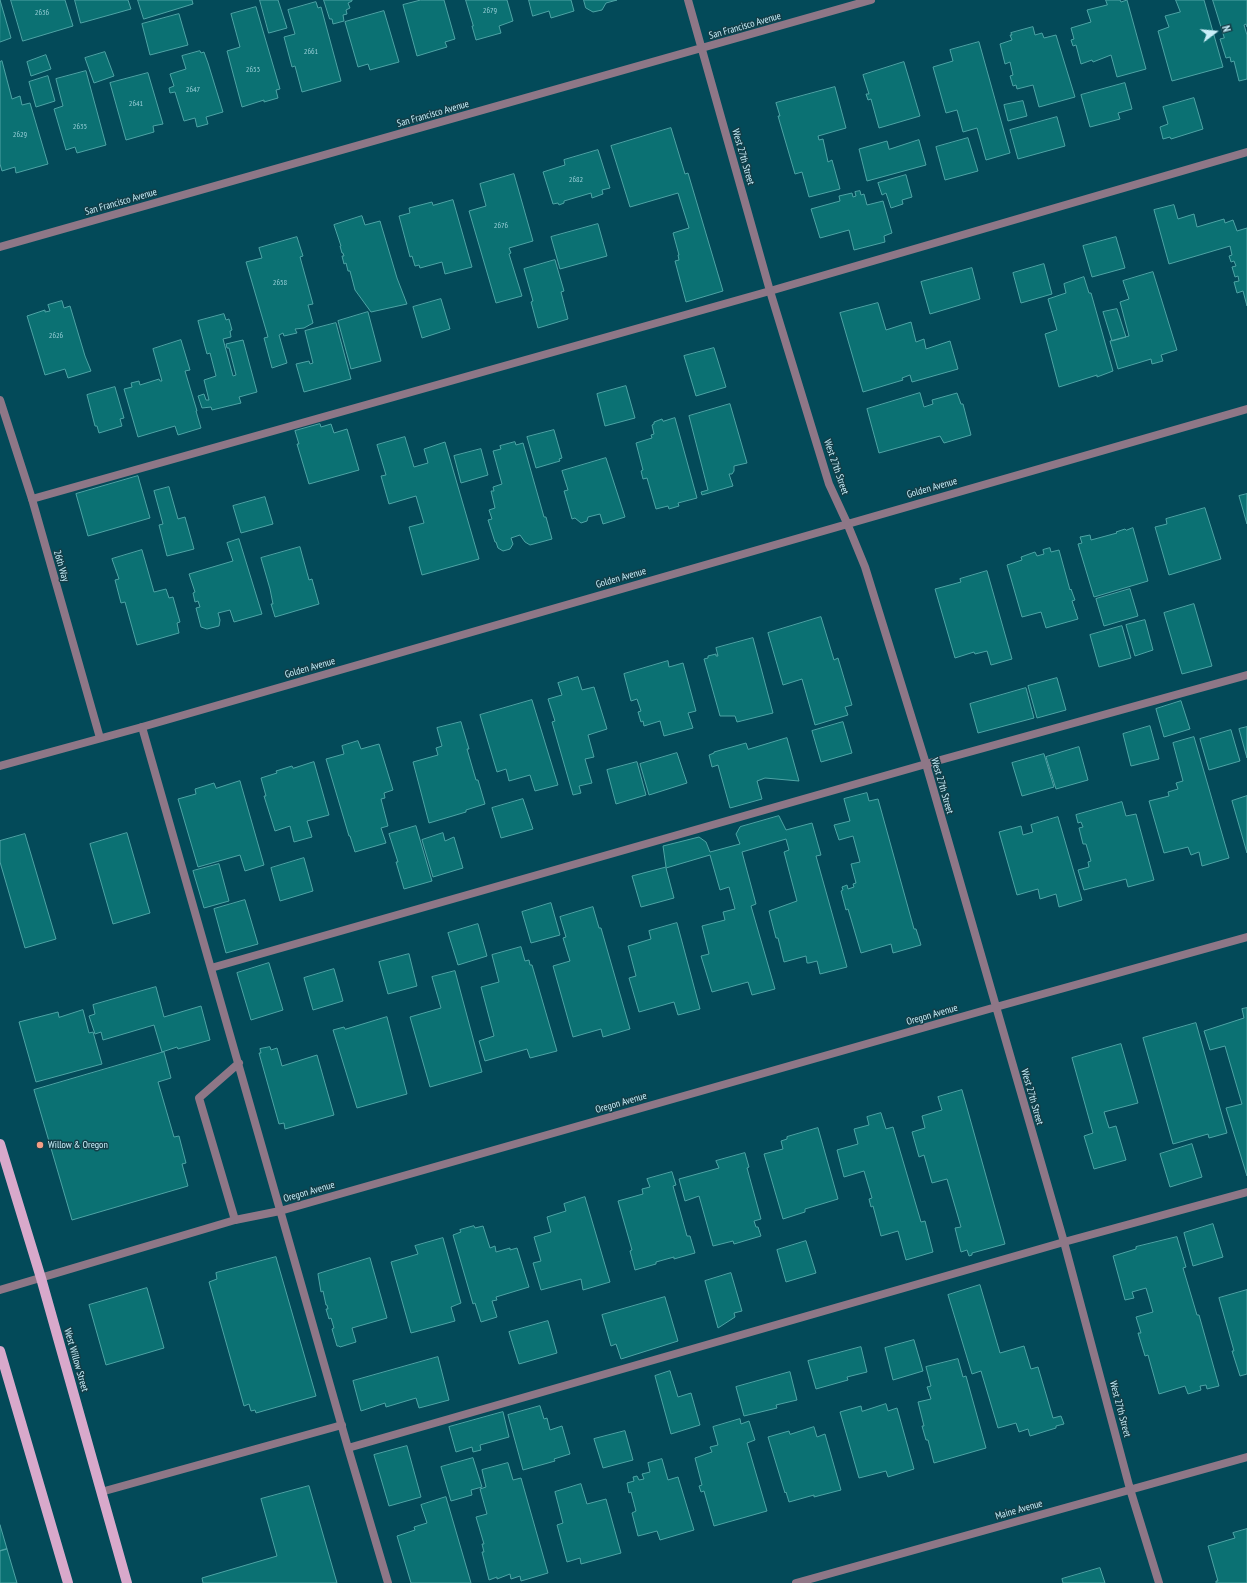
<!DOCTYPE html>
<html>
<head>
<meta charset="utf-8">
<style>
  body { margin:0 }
  #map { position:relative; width:1247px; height:1583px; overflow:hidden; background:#034a59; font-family:"PT Sans Narrow",sans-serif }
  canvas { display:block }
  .north { position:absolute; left:1195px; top:12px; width:40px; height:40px; -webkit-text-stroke:3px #133e48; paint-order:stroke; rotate:74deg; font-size:11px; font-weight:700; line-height:16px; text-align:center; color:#c9eef9 }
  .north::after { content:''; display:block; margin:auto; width:14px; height:18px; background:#c9eef9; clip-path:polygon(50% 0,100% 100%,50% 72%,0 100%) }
</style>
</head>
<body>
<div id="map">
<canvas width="1247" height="1583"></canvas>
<div class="north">N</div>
</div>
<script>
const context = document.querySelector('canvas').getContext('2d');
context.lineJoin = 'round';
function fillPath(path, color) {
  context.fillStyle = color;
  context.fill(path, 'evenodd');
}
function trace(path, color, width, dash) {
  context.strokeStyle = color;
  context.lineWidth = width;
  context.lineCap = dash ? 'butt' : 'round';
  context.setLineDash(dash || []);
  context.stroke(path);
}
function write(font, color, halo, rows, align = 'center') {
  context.font = font + ' "PT Sans Narrow",sans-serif';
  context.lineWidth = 3;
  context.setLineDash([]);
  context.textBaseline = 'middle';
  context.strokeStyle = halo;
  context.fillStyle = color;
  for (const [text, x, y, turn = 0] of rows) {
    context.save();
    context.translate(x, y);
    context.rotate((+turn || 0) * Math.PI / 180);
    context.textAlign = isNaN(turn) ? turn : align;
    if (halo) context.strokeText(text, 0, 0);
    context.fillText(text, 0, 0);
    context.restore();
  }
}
const building = new Path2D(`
  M0,0l11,38 -11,4z
  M11,0h54l8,26 -50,15z
  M75,0h53l3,9 -50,14z
  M138,0h54l1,4 -49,15z
  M260,0h18l9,28 -18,5z
  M324,0h28v1l-4,2 2,5 -4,2 1,4 -4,1 1,6 -11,3 -1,-5h-2z
  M421,0h23l11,39 -10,3 2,5 -30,9 -14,-51z
  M466,0h41l6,21 -14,5 2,7 -25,7 -4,-14h1z
  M529,0h42l3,11 -23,7 -2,-7 -16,5z
  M584,0h33l-11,3 -4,7 -9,2 -7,-4z
  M1106,0h14l1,2 6,-2 19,69 -29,8 -6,-22 -18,7 -1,-2 -11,4 -5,-19 -3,1 -2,-6 3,-1 -3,-11 20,-6 -4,-12 20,-5z
  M1176,0h28l19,67 -51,14 -14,-50 11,-4 -4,-11 15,-4z
  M1213,0h34v27l-1,-3 -2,1 3,10v44l-8,2 -5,-20 -3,1 -1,-5 -4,1 -6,-19 4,-1z
  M316,2l2,6 3,-1 20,74 -39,11 -7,-26 -3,1 -8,-30 11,-3 -7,-24z
  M256,7l24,82 -4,1 2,8 -14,4v-2l-22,7 -15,-56 13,-4 -9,-33z
  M384,11l15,51 -29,8 -2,-6 -10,3 -13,-45z
  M179,14l9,31 -38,10 -8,-31z
  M1033,27l2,8 7,-2 2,5 12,-3 19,62 -36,10 -6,-22 -16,4 -1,-4 -3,1 -3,-10 3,-1 -3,-13 -5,2 -5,-20 12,-4 -2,-5h2l-1,-2z
  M979,42l31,111 -24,7 -9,-32 -14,4 -6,-22 -11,3 -13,-46 20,-6 -3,-11z
  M200,51l1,2 3,-1 4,11 15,49 -17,5 2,7 -11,3 -2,-9 -11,3 -9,-29 -5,1 -1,-5 5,-2 -4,-12 16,-5 -4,-13z
  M105,52l9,24 -20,7 -9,-25z
  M46,55l5,14 -20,7 -4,-14z
  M2,61l10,38 8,-3 2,9 8,-2 18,61 -32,9 -1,-6 -13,4 -2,-7v-102z
  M904,62l16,54 -41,12 -8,-29 -3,1 -2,-6h3l-6,-19z
  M86,71l20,74 -29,8 -2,-6 -9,3 -12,-41 9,-3 -7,-27z
  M148,73l15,51 -10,2 1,6 -28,8 -16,-57z
  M48,76l7,25 -19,6 -7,-25z
  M1125,83l7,26 -14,4 2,6 -30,8 -9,-32z
  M835,87l11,41 -28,8 1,4 4,-1 5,23 4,-2 8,29 -31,8 -7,-25 -7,2 -17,-58h2l-4,-13z
  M1194,98l9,31 -32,10 -1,-2 -7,2 -3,-12 8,-3 -5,-17z
  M1023,101l4,15 -19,5 -4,-16z
  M1057,117l8,29 -47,13 -8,-29z
  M671,128l14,46 3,-1 35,118 -37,11 -11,-41 4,-1 -1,-5h1l-6,-22 16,-5 -11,-35 -48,14 -19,-61z
  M968,138l10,33 -33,9 -9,-33z
  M919,140l7,25 -59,16 -8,-32 28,-8 2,8z
  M598,150l12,38 -8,2 1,4 -11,4 -1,-5 -27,8v2l-5,2 -1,-2 -5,1 -10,-32 22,-7 -1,-5z
  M514,174l19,67 -24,7 2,5 -2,1 13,42 -26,7 -27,-92 17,-5 -6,-22z
  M906,175l6,22 -10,3 1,4 -12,4 -5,-15 -4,2 -4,-12z
  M860,191l1,4 3,-1 3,11 16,-4 9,32 -8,3 1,6 -31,8 -5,-20 -29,8 -9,-29 29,-8 -1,-5 13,-3 1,4 3,-1 -1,-4z
  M453,200l19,67 -27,7 -3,-12 -22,6 -1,-3 -4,1 -3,-10 -2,1 -11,-41 11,-3 -1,-5 23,-6 1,3z
  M1174,205l4,14 16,-5 3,13 27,-8 1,4 8,-3 4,11 10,-3v78l-4,-15 -6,2 -3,-11 5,-1 -1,-5 -3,1 -3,-10 4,-1 -2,-5 -3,1 -2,-6 3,-1 -2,-9 -61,18 -15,-54z
  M362,216l3,9 15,-4 17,57 10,26 -36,8 -16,-22 -5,-19h-2l-2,-8 -2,1 -2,-8h2l-1,-3h-1l-2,-7h1l-7,-21z
  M598,224l9,32 -47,13 -9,-32z
  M297,237l6,19 -3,1 13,47 -5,1 5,18 -9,5 -9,1 2,4 -13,3 -1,-3 -4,2 8,28 -15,5 -8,-30 4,-1 -22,-75 16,-4 -3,-10z
  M1116,237l9,31 -33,9 -9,-31z
  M555,260l9,31 -3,1 7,27 -30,9 -7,-26 2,-1 -9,-32z
  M1044,264l8,30 -31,9 -8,-30z
  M972,268l8,31 -50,15 -9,-32z
  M1153,272l24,78 -16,5 2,6 -11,3 -1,-5 -33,10 -8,-28 19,-5 -9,-34 9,-3 -6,-18z
  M1084,277l5,16h2l22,78 -16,6v-2l-38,12 -14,-53 12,-4 -9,-31 18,-6 -2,-9z
  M441,299l9,30 -28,9 -9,-31z
  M62,301l2,7 6,-2 15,50 6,15 -23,7 -3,-9 -20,6 -18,-59 18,-6v2l5,-1 -2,-6z
  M878,303l8,27 25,-8 5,20 8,-3 2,10 24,-8 8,28 -46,13 -2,-7 -8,3 1,2 -40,12 -23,-79z
  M1117,309l9,28 -14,4 -9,-29z
  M368,312l13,49 -30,8 -13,-48z
  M224,314l2,6 3,-1 3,11 -2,1 1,6 -8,2 10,37 3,-1 -7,-27h-2l-1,-4 17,-4 14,52 -18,5 2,6 -29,7 -1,-3 -9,1 -4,-12 6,-2 2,6h3l-5,-20 12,-4 -6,-23 -3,1 -9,-33z
  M336,323l15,56 -47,13 -8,-28 13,-3 1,3 3,-1 -8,-32z
  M181,340l9,30 -5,1 12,40h-1l5,17 -23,7 -3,-9 -37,11 -14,-48 8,-2 -1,-4 8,-2 1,4 19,-6 1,2h2l-9,-32z
  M714,348l12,39 -30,9 -12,-40z
  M626,386l9,32 -30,8 -8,-32z
  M115,387l9,31 -4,1 2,7 -23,7 -2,-7h-2l-8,-31z
  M920,393l4,14 9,-3 -1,-4 25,-7 4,11h2l8,31 -27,8 -4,-7 -61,17 -12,-44z
  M730,404l17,59 -13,3v5l-2,3h-3l4,12 -31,9 -1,-3 7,-2 -19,-74z
  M675,418l22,80 -19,5 1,3 -10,3 -1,-3 -12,3 -9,-31 -4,1 -2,-8 2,-1 -7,-27 16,-5 -1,-3 3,-1 -2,-9 2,-1v-2l8,-3 1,2z
  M320,424l1,3 10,-3 3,9 13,-4 12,41 -50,14 -12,-40h2l-4,-13z
  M554,430l8,28 -3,1 1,2 -24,7 -9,-31z
  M405,437l9,30 14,-4 -4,-14 21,-7 34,117 -57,16 -13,-48 15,-4 -8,-27 -27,8 -8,-28 5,-1 -9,-30z
  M515,442l1,3 7,-2 21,74h2l6,22 -22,6 -5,-3 -5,-7 -9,3 2,6 -3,5 -7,2 -5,-3 -2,-6h-1l-7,-22 4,-1 -3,-9 6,-2 -4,-17h3l-1,-4 9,-3 -9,-33 8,-2 -1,-3z
  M481,449l7,26 -27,8 -7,-27z
  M606,458l19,59 -22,7 -3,-10 -12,3 -1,4 -6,2 -6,-5 -3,1 -8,-28 4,-1 -6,-19z
  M138,476l12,42 -62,18 -12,-42z
  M169,487l9,32 7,-2 9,32 -27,7 -8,-31 4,-1 -9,-33z
  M1247,494v30l-8,-28z
  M265,497l8,27 -32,9 -8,-27z
  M1205,508l16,51 -52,16 -14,-48 12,-3 -1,-5z
  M1133,528l15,53 -54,16 -16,-53 4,-1 -2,-6 10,-2 1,5 26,-7 -1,-1 9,-3 1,1z
  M239,539l23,75 -28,8 -4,-12 -12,3 2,7 -1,6 -12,3 -6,-2 -5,-19 4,-1 -2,-6 -3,1 -2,-9 2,-1 -6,-18 44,-13 -6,-18z
  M300,547l9,33 3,-1 7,25 -44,13 -4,-13h2l-3,-15 -9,-31z
  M1050,548l1,4 8,-2 11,40 1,-1 4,11 -3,1 6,18 -32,9 -5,-16 -19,5 -15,-52 15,-5 -1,-3 14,-5 2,4 7,-2 -1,-4z
  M142,550l12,42 12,-3 3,9 4,-1 7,25 -3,1 2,10 -42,12 -12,-43 -4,1 -6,-23 4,-1 -7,-20z
  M987,571l25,88 -21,6 -4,-14 -12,3 -1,-2 -19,6 -20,-69 26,-7 -1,-3z
  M1130,589l8,27 -34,10 -8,-27z
  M1194,604l18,62 -30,8 -18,-61z
  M821,617l13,43 4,-2 14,47 -7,2 3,8 -33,10 -13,-46 -19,6 -15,-52z
  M1145,620l8,30 -18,6 -9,-31z
  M1122,626l9,32 -32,9 -9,-32z
  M753,638l20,75 -36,9 -2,-6h-15l-16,-57 4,-1v-2l8,-2v2h2l-2,-8z
  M668,661l1,6 14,-4 13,48 -8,2 5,15 -29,8 -4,-15 -16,5 -1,-5 -2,1 -3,-10 3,-1 -4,-12 -6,2 -7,-27z
  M578,677l4,13 12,-3 13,42 -19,6 6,22 -9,2 7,24 -13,3 2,7 -8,2 -21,-73 3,-1 -7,-22 14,-4 -4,-12z
  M1057,678l9,32 -29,8 -9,-32z
  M1026,688l8,30 -56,15 -8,-29z
  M532,700l26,85 -23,6 -5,-16 -21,6 -3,-12 -9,3 -17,-57z
  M1181,701l9,28 -26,8 -8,-28z
  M461,722l8,27h-2l9,31h2l7,24 -19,6v2l-37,11 -16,-61 25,-7 -2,-7 6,-2 -5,-18z
  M843,722l9,31 -31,9 -9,-31z
  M1150,726l9,33 -28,7 -8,-32z
  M1247,727v31l-8,-29z
  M1231,730l9,31 -31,9 -9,-31z
  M1194,737l35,121 -27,8 -3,-14 -8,3 -3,-8 -24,6 -15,-52 20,-5 -1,-4 10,-3 -2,-6 7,-2 -10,-38z
  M787,738l12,43 -34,-3 -8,3 5,18 -32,9 -12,-43 -6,2 -3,-12 5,-2v-1l32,-9 2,6z
  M358,741l3,8 18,-5 14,46 -9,3 1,5 -4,1 7,27 -7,2 5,15 -31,9 -5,-16h-1l-23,-77 18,-5 -2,-8z
  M1079,747l9,33 -32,9 -10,-32z
  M677,753l10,30 -38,12 -9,-31z
  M1044,754l10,33 -32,9 -10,-33z
  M314,762l15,53 -22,6 5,16 -18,5 -4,-16 -15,5 -11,-35h2l-5,-18 16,-5 -1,-2 16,-5 1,2z
  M637,762l9,33 -30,9 -9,-34z
  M240,781l24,84 -19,6 -5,-16 -42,12 -20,-68 18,-5 -1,-5 19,-6 2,5z
  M867,793l2,8 9,-2 36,130h2l5,16 -28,8 -2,-9 -30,9 -13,-44 -2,1 -5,-19 2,-1 -1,-3 5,-2 1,4 6,-2 -1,-3 3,-1 -5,-19 9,-2 -7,-26 -14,4 -5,-15 16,-4 -6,-22z
  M1247,796v57l-15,-52z
  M523,799l10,30 -32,9 -9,-30z
  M1122,802l4,14 10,-2 18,66 -26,7 -2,-8 -42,11 -6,-20 11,-3 -1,-5 3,-1 -5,-17h-3l-4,-16 4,-1 -2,-5 -3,1 -2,-8z
  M779,816l7,14 26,-7 9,32 -5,1 31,111 -27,7 -3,-13 -8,2h-2l-1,-7 -22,6 -6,-24h-2l-7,-27 28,-10 -13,-49 5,-2 -3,-11 -44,13 14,52 -5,2 24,83 -23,6 -4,-13 -36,10 -11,-36 8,-2 -7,-28 23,-6 -2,-8 12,-3 -6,-22 -9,3 -10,-35 -44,13 8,30 -33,9 -9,-31 34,-9 -3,-21 36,-9 7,5 4,10 30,-8 -4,-10 4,-7z
  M1058,817l24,83 -23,7 -3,-13 -16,5 -2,-10 -21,6 -18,-63 22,-6 2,9 10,-3 -2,-7z
  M416,826l16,55 -28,8 -8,-27h2l-9,-28z
  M127,833l23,80 -37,11 -23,-80z
  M443,833l2,8 9,-4 9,31 -30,9 -11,-37z
  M25,834l31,105 -31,9 -25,-86v-21z
  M304,858l9,33 -33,10 -9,-33z
  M219,864l10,37 -25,7 -11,-37z
  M245,900l13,44 -32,9 -12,-44z
  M551,903l9,32 -29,8 -9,-31z
  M593,907l6,21h2l29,101 -27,8 -2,-8 -28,8 -20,-71 17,-5 -7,-23 3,-1 -6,-20z
  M677,923l23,86 -22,6 -4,-13 -35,10 -10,-34 7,-2 -8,-30 23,-7 -2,-8z
  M478,924l9,32 -29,9 -10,-32z
  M521,947l4,14 4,-1 1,5h2l25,86 -27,7 -3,-9 -42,12 -6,-20 15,-5 -13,-49 18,-5 -7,-27z
  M409,954l8,32 -29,8 -9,-32z
  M269,963l14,47 -32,10 -14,-47z
  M334,969l9,32 -30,9 -9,-32z
  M455,971l27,101 -52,15 -20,-70 31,-9 -9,-31z
  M156,987l8,30 37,-11 9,34 -32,9 -1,-2 -15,5 -8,-27 -51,15 -2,-8 -6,2 -6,-18 6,-2 -2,-9z
  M1247,1008v168l-21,-68 16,-4 -17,-58 -15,4 -6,-19 40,-13 -2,-9z
  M83,1010l6,23 4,-1 9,32 -66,18 -17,-60 39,-10 1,5z
  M387,1017l20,77 -50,14 -24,-78 11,-3 1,2z
  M1196,1023l31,110 -18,5 -1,-4 -35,10 -30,-106z
  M1121,1044l17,59 -34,9 5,16 7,-2 10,34 -32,9 -10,-33 9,-3 -21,-75z
  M270,1047l1,3 6,-2 5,18 35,-11 17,60 -49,14 -1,-6 -5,1 -20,-71h2l-1,-4z
  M164,1052l7,26 -13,4 16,55 5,-1 7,27 -4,1 6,22 -116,34 -38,-130z
  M962,1090l43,154 -33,9v2l-3,1 -2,-6 -6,2 -6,-24 6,-1 -14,-48 -15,4 -8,-28 -5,2 -7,-25 13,-4 -3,-12 20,-6 -4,-13z
  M881,1113l5,16 7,-2 28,95 4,-1 8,31 -27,8 -8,-29 -17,5 -8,-30 -2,1 -2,-8 3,-1 -8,-27 -20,6 -7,-27 21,-6 -4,-15 15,-4 -2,-8z
  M818,1128l20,71 -33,10v3l-22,7 -19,-65 19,-5 -2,-8 6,-2v-2z
  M1192,1144l10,33 -32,10 -10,-33z
  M745,1153l4,14 -2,1 14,51 -7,2 2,6h2l3,9 -27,8 -1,-3 -20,5 -14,-50 -14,5 -6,-22 40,-11 -3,-7z
  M672,1172l4,13 -3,1 14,50h3l5,17 -21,6v-2l-18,5v2l-21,6 -5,-19 2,-1 -14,-49 25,-7 -1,-5 8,-2 -3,-8z
  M585,1197l25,85 -27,8 -2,-11 -40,11 -8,-27 8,-2 -7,-24 17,-5 -4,-15 19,-6 -2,-7z
  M1213,1224l10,33 -30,9 -9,-33z
  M474,1226l1,2 8,-2 7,22 5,-2 1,6 14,-4v2l7,-2 12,39 -33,10 1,3 -5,1 5,16 -16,5 -6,-19 -2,1 -20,-69 8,-3 -1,-2z
  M1177,1237l9,30 -3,1 14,47h2l20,71 -12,3 -1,-4 -6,1 1,4 -13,4 -3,-8 -26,8 -11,-39 -3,1 -7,-23h3l-5,-16 17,-5 -7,-24 -14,4 2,6 -9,2 -12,-44 23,-7v-2z
  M443,1238l18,65 -10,4 4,14 -44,12 -20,-71 27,-8 -3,-8z
  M806,1241l10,32 -30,9 -9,-32z
  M276,1257l40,139 -60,17 -1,-3 -4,1 -2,-7 -5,2 -35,-124 8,-3 -1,-6z
  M370,1258l17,60 -35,10 4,14 -16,5 -1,-1h-2l-5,-17 2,-1 -3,-10 -2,1 -3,-10h2l-1,-4h-1l-3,-14 -2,1 -3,-18z
  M731,1273l11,38 -8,2 1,4 -17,11 -13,-47z
  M980,1285l20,68 24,-7 7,23 7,-2 15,51 8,-2 3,8 -8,2v2l-26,8 -2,-7 -9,3 -3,-9 -18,5 -17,-57 -9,3 -24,-79z
  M147,1288l17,60 -58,17 -17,-60z
  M1247,1290v84l-7,2 -8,-25h2l-15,-53z
  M665,1297l13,44 -57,18 -5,-15 -5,2 -9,-31z
  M548,1321l9,32 -38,11 -10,-32z
  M914,1340l9,31 -30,9 -8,-32z
  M861,1347l6,25 -20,5 1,3 -32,9 -8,-28z
  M438,1357l11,43 -30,8 -3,-10 -30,9 -1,-4 -24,8 -8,-30z
  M958,1359l5,18 3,-1 20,72 -52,15 -6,-23h-2l-4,-14h2l-6,-24 13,-3 -4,-12 4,-1 -5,-19z
  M670,1371l8,26 13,-4 9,32 -29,9 -16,-58z
  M790,1372l7,28 -21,5 1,3 -33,8 -8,-29z
  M886,1404l2,7 9,-3 17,61 -26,8 -2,-6 -27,7 -19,-66 21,-6 1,5z
  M540,1406l4,13 3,-1 3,12 12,-4 8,28 -16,5 1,2 -32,9 -15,-55z
  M503,1412l6,25 -29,8 1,5 -8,2 -1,-5 -16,5 -7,-25z
  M740,1419l1,5 8,-3 6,19 -8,3 20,68 -53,15 -10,-35 -3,1 -2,-6 3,-1 -7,-27 17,-6 -2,-5 8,-2 -5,-18z
  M814,1427l3,10 8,-3 16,56 -27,7v-2l-25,7 -3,-10 -1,1 -17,-56 21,-6 1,3z
  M625,1431l8,29 -30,8 -9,-29z
  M407,1446l14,51 -32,9 -15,-51z
  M473,1458l9,29 -11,3 1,5 -21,6 -10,-34z
  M662,1459l6,21 10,-3 16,53 -34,10 -3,-9 -19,5 -6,-23 4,-2 -5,-19 -2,1 -2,-10 7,-2 -1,-4 4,-1 2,4 5,-1 -2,-5 8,-2 -2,-9z
  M508,1463l5,17 8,-2 27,95 -27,8 -1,-5 -9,3 -1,-5 -13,5v-2l-8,3 -7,-28h2l-2,-8h2l-8,-27 11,-3 -7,-25 6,-2 -4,-17z
  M581,1484l6,20 19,-5 15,54 -40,11 -1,-6 -13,4 -10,-37 6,-2 -8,-31z
  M309,1486l28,97h-134l-1,-5 75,-22 -16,-57z
  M446,1497l25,86h-60l-14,-47 18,-6 -1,-3 13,-4 -6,-18z
  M0,1525l7,24 -7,2z
  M1247,1529v54h-31v-2h2l-10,-35 27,-8 -2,-5z
  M7,1549l10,34h-17v-32z
  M1100,1568l5,15h-42l-1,-4z`);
const service = new Path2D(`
  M32,499l738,-208 477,-139
  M142,727l206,721 40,135
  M211,968l715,-204 321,-89
  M235,1220l-36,-122 40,-35
  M348,1448l716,-206 183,-50
  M101,1492l241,-67`);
const minor = new Path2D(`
  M688,0l82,291 59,193 18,39 18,44 61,197 138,478 66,247 29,94
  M0,247l871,-247
  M0,400l32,99 68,239
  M0,766l142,-39 1105,-318
  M0,1290l235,-70 45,-9 716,-204 251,-70
  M796,1583l451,-126`);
const primary = new Path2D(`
  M0,1144l41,134 86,305
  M0,1351l68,232`);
const markers = [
  [40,1145,4,"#f49e86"]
];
const numberNames = [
  ["2679",490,11],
  ["2636",42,13],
  ["2661",311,52],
  ["2653",253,70],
  ["2647",193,90],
  ["2641",136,104],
  ["2635",80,127],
  ["2629",20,135],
  ["2682",576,180],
  ["2676",501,226],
  ["2658",280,283],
  ["2626",56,336]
];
const streetNames = [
  ["San Francisco Avenue",745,26,-16],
  ["San Francisco Avenue",433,114,-16],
  ["West 27th Street",743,157,74],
  ["San Francisco Avenue",121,202,-16],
  ["West 27th Street",836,467,71],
  ["Golden Avenue",932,488,-16],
  ["26th Way",61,566,74],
  ["Golden Avenue",621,578,-16],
  ["Golden Avenue",310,668,-16],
  ["West 27th Street",942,786,74],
  ["Oregon Avenue",932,1015,-16],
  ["West 27th Street",1032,1097,74],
  ["Oregon Avenue",621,1103,-16],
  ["Oregon Avenue",309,1192,-16],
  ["West Willow Street",76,1360,74],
  ["West 27th Street",1120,1409,75],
  ["Maine Avenue",1019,1510,-16]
];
const poiNames = [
  ["Willow & Oregon",48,1145]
];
fillPath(building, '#0b7173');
trace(building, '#4ea4a5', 1);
trace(service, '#8e7787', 8);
trace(minor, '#8e7787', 8);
trace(primary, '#d8a9cb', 10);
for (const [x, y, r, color] of markers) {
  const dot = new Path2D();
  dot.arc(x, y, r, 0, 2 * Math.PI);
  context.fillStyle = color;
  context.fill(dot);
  trace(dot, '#133e48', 1.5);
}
write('8px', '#9acfd8', null, numberNames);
write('10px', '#c9eef9', '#133e48', streetNames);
write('10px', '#c9eef9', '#133e48', poiNames, 'left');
</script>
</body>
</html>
